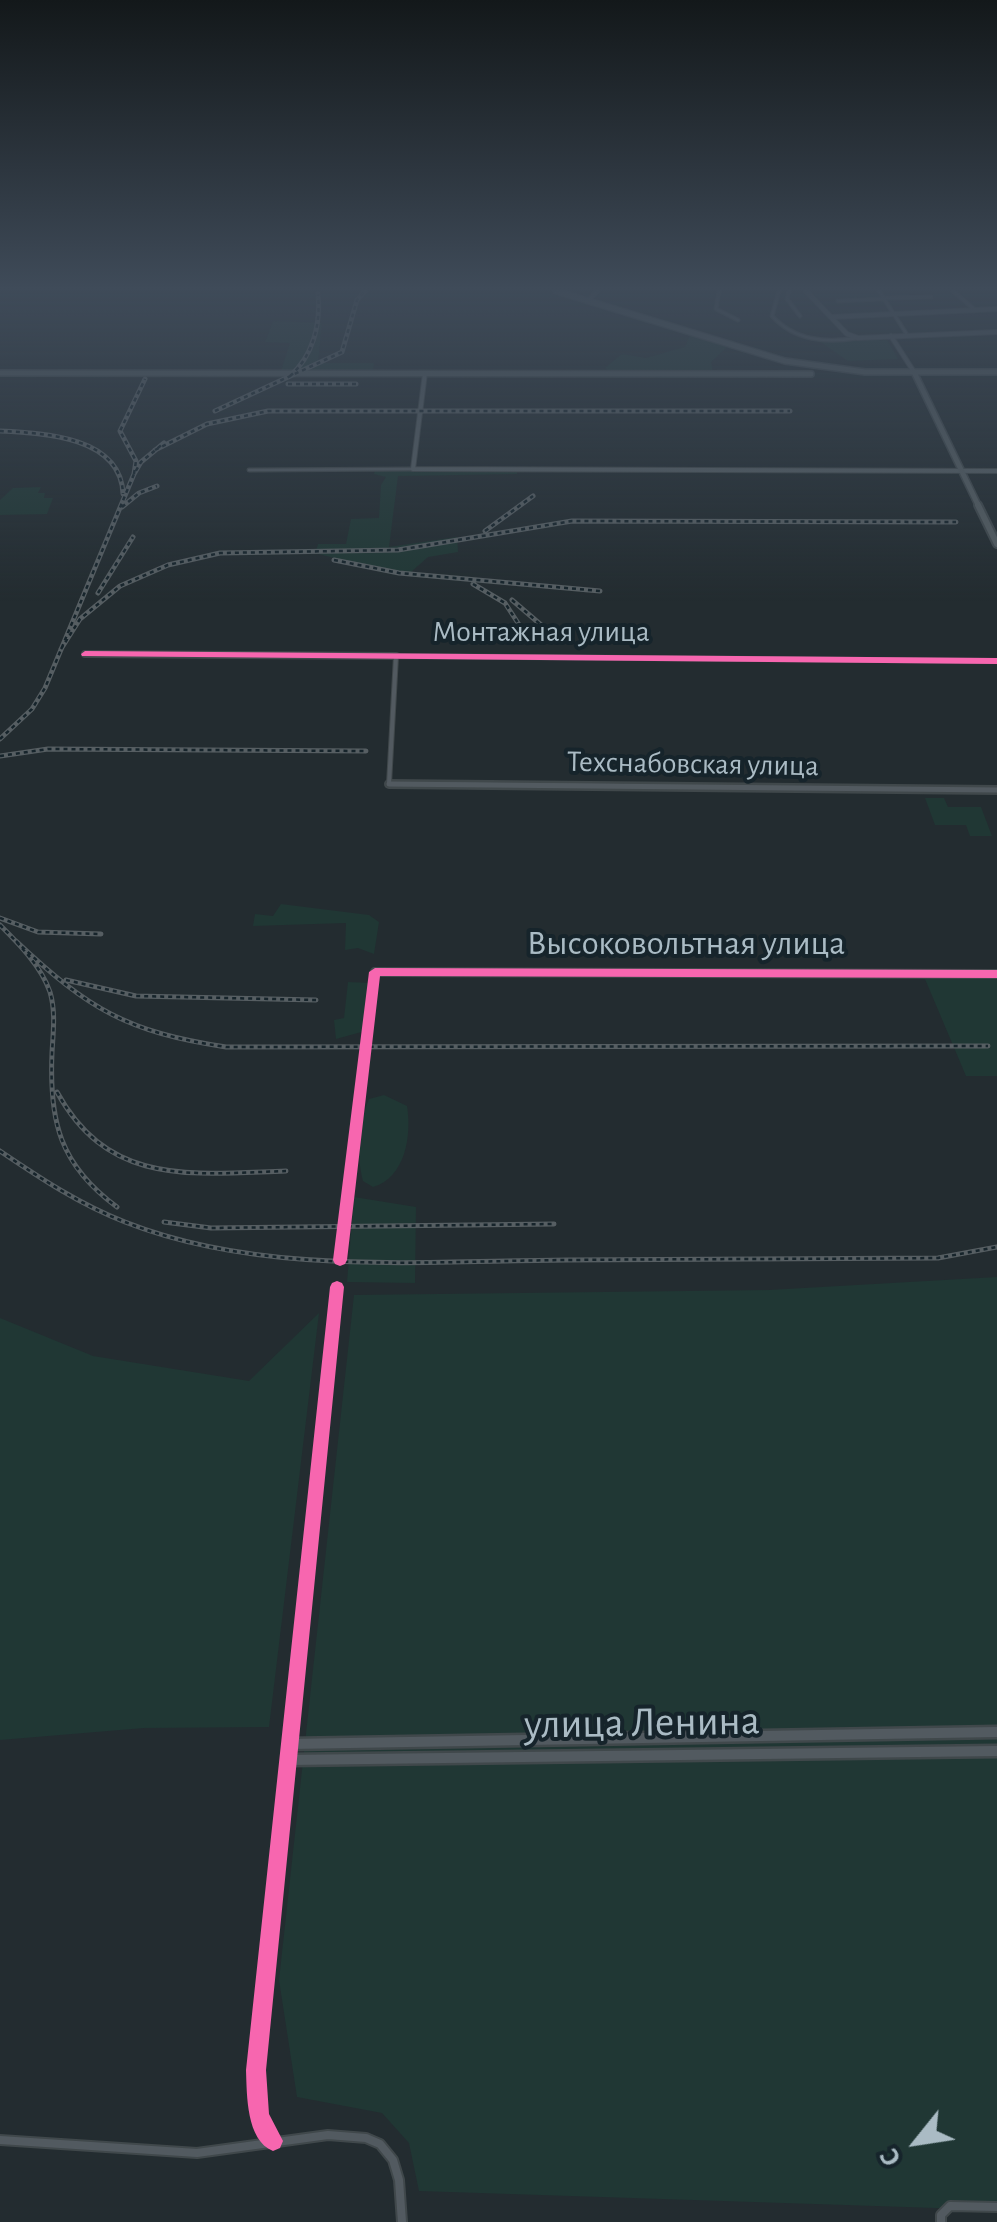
<!DOCTYPE html>
<html>
<head>
<meta charset="utf-8">
<style>
  body { margin:0 }
  #map { position:relative; width:997px; height:2222px; overflow:hidden; background:#232c30; font-family:"Alegreya Sans",sans-serif }
  canvas { display:block }
  .north { position:absolute; left:867px; top:2092px; width:100px; height:100px; -webkit-text-stroke:8px #16242b; paint-order:stroke; rotate:240deg; font-size:28px; font-weight:700; line-height:40px; text-align:center; color:#aabbc4 }
  .north::after { content:''; display:block; margin:auto; width:35px; height:45px; background:#aabbc4; clip-path:polygon(50% 0,100% 100%,50% 72%,0 100%) }
</style>
</head>
<body>
<div id="map">
<canvas width="997" height="2222"></canvas>
<div class="north">С</div>
</div>
<script>
const context = document.querySelector('canvas').getContext('2d');
context.lineJoin = 'round';
function fillPath(path, color) {
  context.fillStyle = color;
  context.fill(path, 'evenodd');
}
function trace(path, color, width, dash) {
  context.strokeStyle = color;
  context.lineWidth = width;
  context.lineCap = dash ? 'butt' : 'round';
  context.setLineDash(dash || []);
  context.stroke(path);
}
function write(font, color, halo, rows, align = 'center') {
  context.font = font + ' "Alegreya Sans",sans-serif';
  context.lineWidth = 8;
  context.setLineDash([]);
  context.textBaseline = 'middle';
  context.strokeStyle = halo;
  context.fillStyle = color;
  for (const [text, x, y, turn = 0] of rows) {
    context.save();
    context.translate(x, y);
    context.rotate((+turn || 0) * Math.PI / 180);
    context.textAlign = isNaN(turn) ? turn : align;
    if (halo) context.strokeText(text, 0, 0);
    context.fillText(text, 0, 0);
    context.restore();
  }
}
const green = new Path2D(`
  M273,321l49,2 -4,40h56l-1,8h-92l9,-28 -25,-1z
  M690,335l37,12 -16,15 2,11h-102l-6,-5 17,-14 24,4 39,-11z
  M887,340l11,19 -50,2 -29,-20z
  M375,470l142,2v2l-119,2 -9,71 68,-10 1,15 -30,5 -17,15 -15,2 -81,-21 9,-1 -8,-1 2,-7h28l5,-25 28,-1 2,-33 5,-8 -12,-3z
  M41,487l-3,6h7l-1,5h9l-6,16 -47,1v-15l13,-12z
  M925,798h19l4,9h33l11,29h-22l-4,-11h-31z
  M281,904l88,11 10,7 -5,32 -16,-6 -13,2 1,-27 -93,3 2,-12 18,2z
  M997,978v98h-31l-41,-97z
  M348,982l23,1 -6,48 -29,8 -2,-19 10,-2z
  M384,1095l23,11c5,30 -2,72 -34,81l-10,-6c-7,-26 -4,-58 6,-82z
  M354,1197l62,10 -1,76 -68,-1z
  M997,1277v933l-578,-19 -10,-48 -27,-30 -85,-16 -18,-117 75,-685 415,-5z
  M319,1313l-50,414 -125,1 -144,12v-422l93,38 156,25z`);
const minorFar4 = new Path2D(`
  M719,291l-3,18 22,11
  M779,291l-7,25c23,25 54,27 86,22
  M789,291l-2,8 13,17
  M879,291l27,42
  M953,291l22,19
  M884,298l47,-1
  M838,301l44,-2
  M249,470l164,-1`);
const minorFar3 = new Path2D(`
  M85,654l311,2`);
const minorFar2 = new Path2D(`
  M354,1148l21,-176`);
const minorFar1 = new Path2D(`
  M340,1260l14,-115
  M303,1616l34,-329`);
const minor = new Path2D(`
  M0,2140l197,13 131,-18 38,3 14,6 13,16 6,20 3,42
  M273,2141l-14,-25 -3,-46 47,-456
  M941,2222v-7l9,-9 47,1`);
const tertiaryFar2 = new Path2D(`
  M806,291l41,43 11,4 139,-6
  M588,301l9,-10
  M832,317l165,-8
  M891,336l23,36
  M624,786l-235,-2 7,-128 601,5`);
const tertiaryFar1 = new Path2D(`
  M389,784l608,6
  M375,972l622,2`);
const tertiary = new Path2D(`
  M290,1744l707,-12
  M288,1760l709,-9`);
const secondary = new Path2D(`
  M425,373l-12,96 584,2`);
const primaryFar1 = new Path2D(`
  M556,291l229,70 80,11h132
  M914,372l65,135
  M0,373l811,1`);
const primary = new Path2D(`
  M978,505l19,39`);
const rail = new Path2D(`
  M290,376c23,-20 31,-52 28,-82
  M288,384h68
  M215,411l127,-59 15,-52 8,-9
  M0,431c45,2 121,6 123,63
  M155,450l52,-26 61,-13h522
  M134,474l2,-13 -16,-30 25,-52
  M122,507l17,-14 18,-7
  M485,531l48,-35
  M334,560l65,13 201,18
  M473,584l32,19 22,34
  M98,593l35,-56
  M512,600l35,30
  M61,649l19,-30 40,-33 48,-21 52,-12 178,-3 174,-29 384,1
  M0,739l32,-30 13,-21 89,-214 7,-12 23,-19
  M0,756l48,-7 318,2
  M0,918l38,14 63,2
  M0,925c19,19 41,41 50,67 6,20 3,41 2,61 -3,69 8,112 65,154
  M16,941c72,68 111,91 210,106l762,-1
  M66,980l70,16 180,4
  M57,1092c52,95 135,82 229,79
  M0,1151c40,27 79,53 125,71 137,54 298,39 442,38 124,-1 247,-1 371,-2l59,-11
  M164,1222l47,6 343,-4`);
const cycleway = new Path2D(`
  M85,651l912,7v6l-915,-8 -1,-2z
  M375,968l622,2v8l-617,-2 -33,284 -2,4 -5,2 -5,-2 -2,-4 36,-288z
  M337,1281l5,2 2,4 -78,783 3,44 14,27 -3,7 -7,3c-27,-11 -26,-56 -27,-81l84,-783 2,-4z`);
const farStreetnames = [
  ["Монтажная улица",541,632],
  ["Техснабовская улица",693,764,1]
];
const streetNames = [
  ["Высоковольтная улица",686,943]
];
const nearStreetnames = [
  ["улица Ленина",642,1723,-1]
];
fillPath(green, '#203734');
trace(minorFar4, '#40484b', 5);
trace(minorFar3, '#40484b', 8);
trace(minorFar2, '#40484b', 10);
trace(minorFar1, '#40484b', 11);
trace(minor, '#40484b', 12);
trace(tertiaryFar2, '#40484b', 6);
trace(tertiaryFar1, '#40484b', 10);
trace(tertiary, '#40484b', 15);
trace(secondary, '#40484b', 6);
trace(primaryFar1, '#40494d', 8);
trace(primary, '#40494d', 10);
trace(minorFar4, '#525a60', 2.5);
trace(minorFar3, '#525a60', 4);
trace(minorFar2, '#525a60', 5);
trace(minorFar1, '#525a60', 6);
trace(minor, '#525a60', 8);
trace(tertiaryFar2, '#525a60', 4);
trace(tertiaryFar1, '#525a60', 5);
trace(tertiary, '#525a60', 10);
trace(secondary, '#565f64', 4);
trace(primaryFar1, '#545d61', 5);
trace(primary, '#545d61', 6);
trace(rail, '#565e62', 5);
trace(rail, '#16242b', 2.5, [4]);
fillPath(cycleway, '#f766af');
const sky = context.createLinearGradient(0, 0, 0, 602);
sky.addColorStop(0, '#13181a');
sky.addColorStop(0.48, '#3f4b59');
sky.addColorStop(1, '#3f4b5900');
context.fillStyle = sky;
context.fillRect(0, 0, 997, 602);
write('30px', '#aabbc4', '#16242b', farStreetnames);
write('35px', '#aabbc4', '#16242b', streetNames);
write('42px', '#aabbc4', '#16242b', nearStreetnames);
</script>
</body>
</html>
